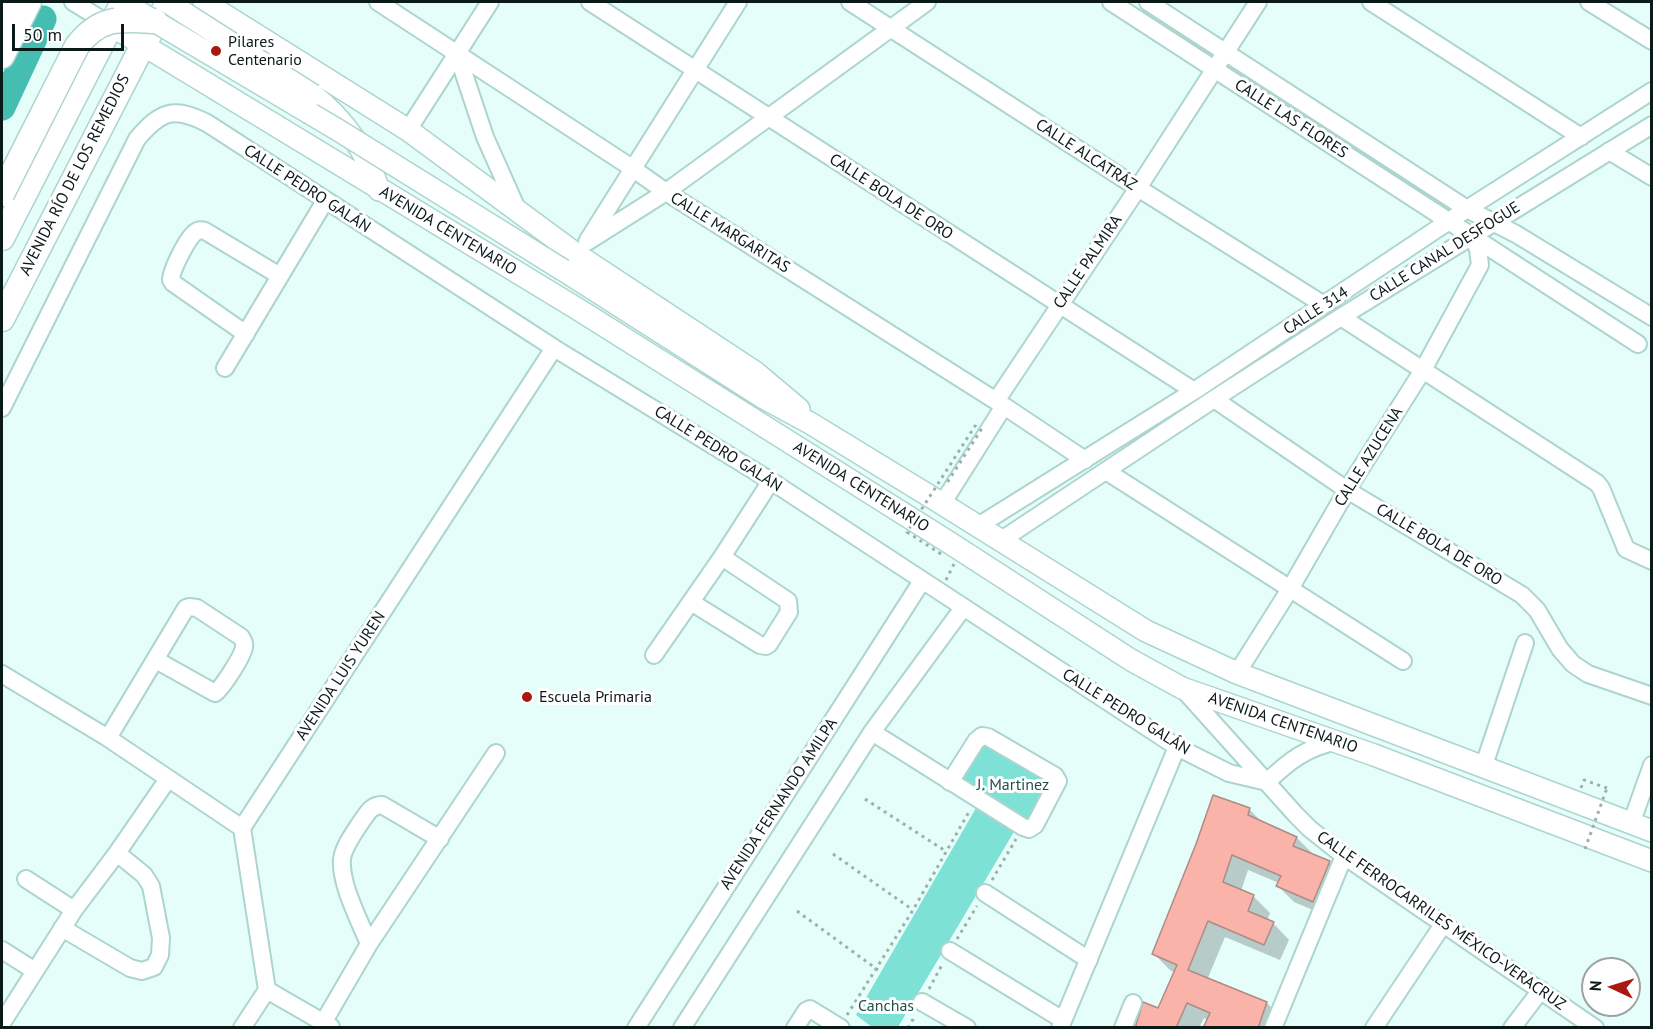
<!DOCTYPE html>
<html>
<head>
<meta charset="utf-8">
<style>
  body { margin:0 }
  #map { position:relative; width:1653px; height:1029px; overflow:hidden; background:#e5fefa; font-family:"PT Sans",sans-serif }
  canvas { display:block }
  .frame { position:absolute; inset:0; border:3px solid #0a1a18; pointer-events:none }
  .north { position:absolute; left:1581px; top:957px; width:60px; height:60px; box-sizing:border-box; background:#fff; border:2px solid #9da3a3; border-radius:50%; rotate:274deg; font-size:16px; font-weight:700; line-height:24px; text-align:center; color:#0a1a18 }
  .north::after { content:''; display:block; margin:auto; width:21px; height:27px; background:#aa1812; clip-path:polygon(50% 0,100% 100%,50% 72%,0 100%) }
  .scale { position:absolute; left:12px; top:24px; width:112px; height:27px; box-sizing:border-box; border:3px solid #0a1a18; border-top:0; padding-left:8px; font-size:18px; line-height:21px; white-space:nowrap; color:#0a1a18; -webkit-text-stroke:4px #fff; paint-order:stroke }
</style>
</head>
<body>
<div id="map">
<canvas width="1653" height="1029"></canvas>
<div class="frame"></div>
<div class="north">N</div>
<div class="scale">50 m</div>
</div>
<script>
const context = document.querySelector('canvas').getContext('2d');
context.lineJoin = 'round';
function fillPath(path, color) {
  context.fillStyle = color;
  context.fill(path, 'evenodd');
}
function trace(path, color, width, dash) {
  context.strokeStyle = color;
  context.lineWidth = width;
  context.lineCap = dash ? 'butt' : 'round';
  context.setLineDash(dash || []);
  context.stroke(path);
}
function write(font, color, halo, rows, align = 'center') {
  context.font = font + ' "PT Sans",sans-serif';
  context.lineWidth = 6;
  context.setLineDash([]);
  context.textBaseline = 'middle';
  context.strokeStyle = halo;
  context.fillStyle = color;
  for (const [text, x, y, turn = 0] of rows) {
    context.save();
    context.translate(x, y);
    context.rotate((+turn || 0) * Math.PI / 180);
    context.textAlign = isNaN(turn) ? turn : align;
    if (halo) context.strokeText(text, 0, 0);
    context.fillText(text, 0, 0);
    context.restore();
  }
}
const green = new Path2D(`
  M986,731l71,45 -31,47 -5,-3 -123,207h-26l-16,-12 127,-219 -28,-19z`);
const shadow = new Path2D(`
  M1249,809l15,15 33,14 16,16 16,9 16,16 -16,38 -35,-15 -16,-16 1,-3 -31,-13 -7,21 13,6 16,16 -3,8 6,2 16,17 -9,20 -55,-23 -18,43 60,23 16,17 -3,8h-75l3,-8 -4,-2 -5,10h-63l23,-18 16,-37 -5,-3 -16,-16z`);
const river = new Path2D(`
  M2,107l41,-88`);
const building = new Path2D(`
  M1213,795l37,13 -2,7 49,22 -4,9 37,15 -17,41 -37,-16 5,-10 -49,-21 -9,27 31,13 -6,16 26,11 -10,23 -56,-24 -20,49 79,32 -9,26h-55l7,-15 -23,-10 -11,25h-41l8,-26 15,6 19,-43 -25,-11 44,-110z`);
const path = new Path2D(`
  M946,580l8,-16
  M1581,788l3,-8 23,8
  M865,799l82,53
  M833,854l80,56
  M992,880l24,-41
  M797,911l81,59
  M957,939l20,-33
  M929,989l14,-26
  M847,1015l66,-105 57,-100
  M908,1028l7,-12`);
const minor = new Path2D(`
  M73,2l39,24
  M378,2l254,166 34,24 338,214 81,54
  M590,2l604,389
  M850,2l288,186 186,117
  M1111,2l527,342
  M1148,2l319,207 49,25 136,83
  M1371,2l210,135
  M1589,2l63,39
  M457,53l28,84 33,74
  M408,130l82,-128
  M1609,151l43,26
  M588,240l150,-238
  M587,242l79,-50 261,-190
  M1341,317l256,166 4,5 25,61 26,12
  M246,334l-73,-51 -2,-3c0,-9 17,-44 25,-48 3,-3 6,-2 9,-1l75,45
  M225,368l100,-167
  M1214,399l133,91 175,105 15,15 23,39 13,15 15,10 64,22
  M996,401l142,-213 120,-186
  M2,408l135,-269c24,-28 36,-33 70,-16l347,225 217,133 406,266 52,26 38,9
  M1106,471l297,190
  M942,504l62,-98
  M978,526l216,-135 273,-182 185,-118
  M1000,541l214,-142 127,-82 311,-192
  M691,602l69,43 6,1 3,-2 20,-32 -1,-11 -66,-44
  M654,655l68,-98 49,-76
  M1237,673l53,-84 57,-99 76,-120 57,-105 -2,-16 -6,-14
  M2,674l106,64 134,90
  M1182,688l114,127 14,14 34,27 251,172
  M872,732l151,95 6,2 6,-4 23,-44 -3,-5 -67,-39 -6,-1 -6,5 -26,41
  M108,738l78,-130 3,-1 8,1 44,29c2,4 4,5 3,10 -1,9 -22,41 -29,46l-59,-33
  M1483,768l42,-125
  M1267,782c23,-22 39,-34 70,-41
  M1631,824l21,-59
  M26,879l48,31
  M985,893l104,67
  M62,928l68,40 12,3 12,-4 6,-12 1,-17 -10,-52 -7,-11 -27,-22
  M369,944c-9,-23 -29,-59 -27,-85 1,-11 13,-28 19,-37 6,-8 10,-17 21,-17l58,34
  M2,950l33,21
  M950,951l113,69
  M267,990l64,37
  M922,1002l45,26
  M2,1023l72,-113 43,-57 51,-74
  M323,1023l46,-79 127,-191
  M242,1028l25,-38 -25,-162 312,-480
  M636,1028l286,-447
  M682,1028l190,-296 91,-124
  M795,1028l11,-17 4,-2 31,19
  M1060,1028l117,-281
  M1123,1028l10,-25
  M1273,1028l71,-172
  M1374,1028l70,-105
  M1512,1028l29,-38`);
const major = new Path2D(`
  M204,2l204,128 168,124 179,118 44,37
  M112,26l464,282 374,235 181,117 51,28 192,67 278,106
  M313,95c32,25 53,56 66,95
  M563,270l199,127 48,26 126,77 210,131 91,42 415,158`);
const highway = new Path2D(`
  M2,16l7,-14
  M2,56l27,-54
  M2,238l119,-232
  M2,319l141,-274 24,-40`);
const pathBridge = new Path2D(`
  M941,554l-34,-22 68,-106 6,4 -36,56
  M1585,849l22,-61`);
const majorBridge = new Path2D(`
  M122,2l216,128 225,140
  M167,2l146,93`);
const highwayBridge = new Path2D(`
  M2,194l75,-148c23,-30 43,-27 78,-25`);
const markers = [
  [216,51,6,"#aa1812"],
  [527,697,6,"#aa1812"]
];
const poiNames = [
  ["Pilares",228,42],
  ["Centenario",228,60],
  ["Escuela Primaria",539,697]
];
const streetNames = [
  ["CALLE LAS FLORES",1291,119,33],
  ["CALLE ALCATRÁZ",1086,155,33],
  ["AVENIDA RÍO DE LOS REMEDIOS",75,175,-63],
  ["CALLE PEDRO GALÁN",307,189,33],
  ["CALLE BOLA DE ORO",891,197,33],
  ["AVENIDA CENTENARIO",448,231,31],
  ["CALLE MARGARITAS",730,233,32],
  ["CALLE CANAL DESFOGUE",1445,252,-32],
  ["CALLE PALMIRA",1088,262,-56],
  ["CALLE 314",1316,311,-33],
  ["CALLE PEDRO GALÁN",718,449,32],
  ["CALLE AZUCENA",1369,457,-58],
  ["AVENIDA CENTENARIO",861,487,32],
  ["CALLE BOLA DE ORO",1439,545,31],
  ["AVENIDA LUIS YUREN",341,676,-57],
  ["CALLE PEDRO GALÁN",1126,712,32],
  ["AVENIDA CENTENARIO",1283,723,19],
  ["AVENIDA FERNANDO AMILPA",779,804,-57],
  ["CALLE FERROCARRILES MÉXICO-VERACRUZ",1441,921,35]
];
const parkNames = [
  ["J. Martinez",1013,785],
  ["Canchas",886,1006]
];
fillPath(green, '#7de1d5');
fillPath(shadow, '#0003');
trace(river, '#46bdb1', 27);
fillPath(building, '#fab3a8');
trace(building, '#ae8b86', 1.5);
trace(minor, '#acd5cf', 20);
trace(major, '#acd5cf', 24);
trace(highway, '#acd5cf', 27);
trace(path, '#9bb1ae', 3, [3, 4.5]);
trace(minor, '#fff', 16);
trace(major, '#fff', 21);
trace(highway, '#fff', 24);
trace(majorBridge, '#acd5cf', 24, []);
trace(highwayBridge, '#acd5cf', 27, []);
trace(pathBridge, '#9bb1ae', 3, [3, 4.5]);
trace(majorBridge, '#fff', 21);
trace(highwayBridge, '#fff', 24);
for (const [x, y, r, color] of markers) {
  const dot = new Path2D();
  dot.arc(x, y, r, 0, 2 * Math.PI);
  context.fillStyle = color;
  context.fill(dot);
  trace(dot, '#fff', 2);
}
write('16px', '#0a1a18', '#fff', poiNames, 'left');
write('16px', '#0a1a18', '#fff', streetNames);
write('16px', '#1f514c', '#fff', parkNames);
</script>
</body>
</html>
